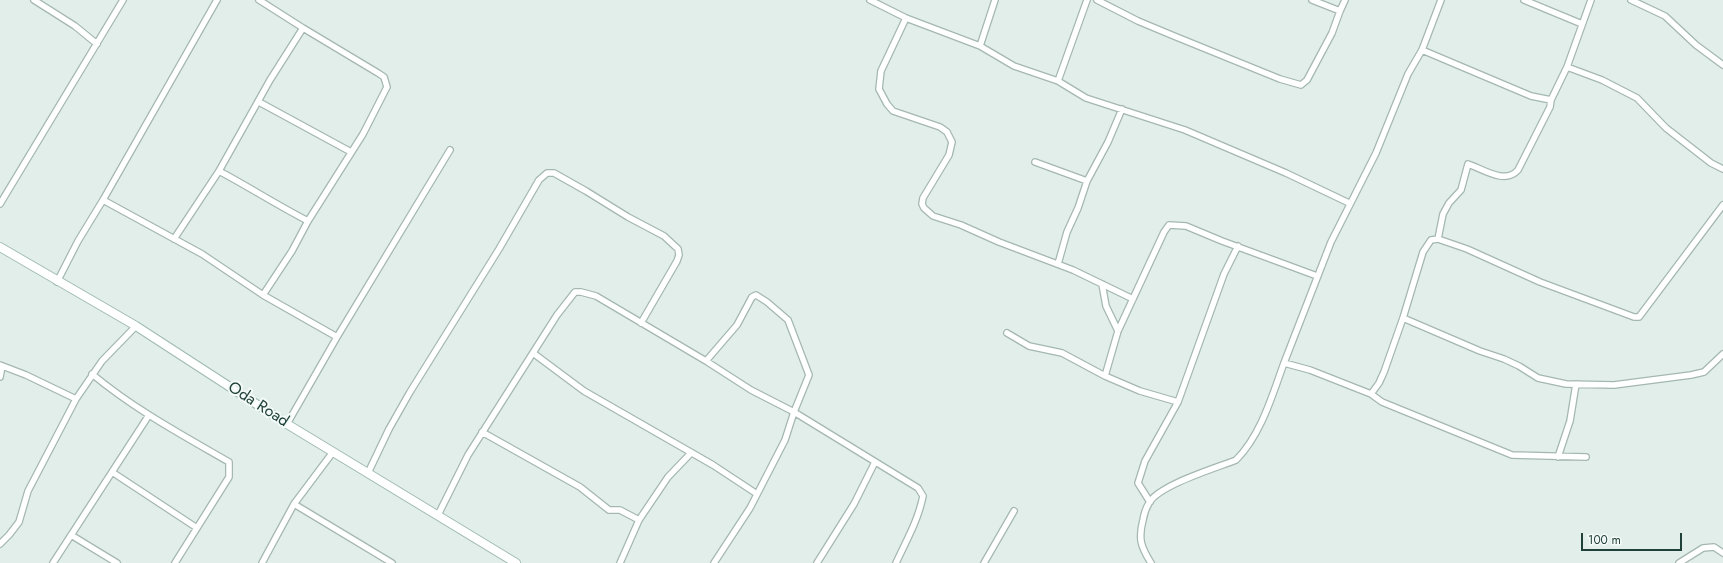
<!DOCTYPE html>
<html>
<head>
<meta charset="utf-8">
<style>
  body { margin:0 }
  #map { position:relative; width:1723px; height:563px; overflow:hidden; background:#e2eee9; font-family:Jost,sans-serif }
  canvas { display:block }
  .scale { position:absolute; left:1581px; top:533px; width:101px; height:18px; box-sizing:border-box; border:2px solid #204139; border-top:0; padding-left:5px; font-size:12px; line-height:14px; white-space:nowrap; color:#204139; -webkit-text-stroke:3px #f3faf7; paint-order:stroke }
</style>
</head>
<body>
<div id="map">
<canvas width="1723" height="563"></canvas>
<div class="scale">100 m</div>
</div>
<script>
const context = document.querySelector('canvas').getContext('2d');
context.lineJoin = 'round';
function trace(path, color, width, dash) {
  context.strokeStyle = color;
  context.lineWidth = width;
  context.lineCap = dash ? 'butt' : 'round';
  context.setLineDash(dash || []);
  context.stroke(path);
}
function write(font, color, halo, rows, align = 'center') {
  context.font = font + ' Jost,sans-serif';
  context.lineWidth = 4;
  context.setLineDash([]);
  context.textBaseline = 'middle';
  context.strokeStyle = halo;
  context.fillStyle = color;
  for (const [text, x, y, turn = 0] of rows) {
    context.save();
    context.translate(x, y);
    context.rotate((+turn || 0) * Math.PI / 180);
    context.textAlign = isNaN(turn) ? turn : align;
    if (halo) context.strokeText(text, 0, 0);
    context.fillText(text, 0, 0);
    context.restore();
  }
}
const street = new Path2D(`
  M34,0l41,26 22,18
  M259,0l44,28 75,45 6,4 3,10 -24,47 -55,87 -16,30 -29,44
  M870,0l36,18 74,28 34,20 44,15 28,17 99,32 101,43 63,30
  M1097,0l41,21 36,15 106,43 21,6 6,-5 25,-47 8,-22 5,-11
  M1312,0l28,11
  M1524,0l58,24
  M1631,0l34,16 31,29 27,20
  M906,18l-25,53 -2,18 8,15 6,7 47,16 7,5 5,10 -3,13 -26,43 -1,6 2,4 9,8 28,9 38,17 74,28 60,29
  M980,46l15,-46
  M1422,50l109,46 20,4
  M1567,67l35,13 35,18 29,30 45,35 12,6
  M1058,81l29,-81
  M259,102l92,50
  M1035,162l52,19
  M219,171c30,16 58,34 89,50
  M103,200l99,54 61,41 74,42
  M0,204l123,-204
  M174,239l45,-68 51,-91 33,-52
  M1438,239l5,-25 6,-11 12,-13 7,-26c15,5 37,21 50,6l32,-63 1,-7 16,-33 24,-67
  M1058,264l9,-32 11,-24 9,-27 21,-39 14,-33
  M57,282l21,-41 25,-41 114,-200
  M1102,284l4,22 12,25
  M1403,318l77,33 24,8 15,7 19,12 28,6 48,1 77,-10 13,-3 19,-18
  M1007,333l22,13 33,7 43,23 35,15 38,11
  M533,353l51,38 129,74 44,29
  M706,361l31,-36 15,-28 4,-2 11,7 21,18 21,55 -15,37 -9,28 -35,68 -36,55
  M1284,363l47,-121 45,-89 32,-79 14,-24 19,-50
  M0,365l26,10 50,24
  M92,374c42,35 90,61 137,88v15l-54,86
  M1105,376l13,-45 46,-99 5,-7 17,1 36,15 95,35
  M0,377l2,-11
  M1371,394l11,8 130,53 74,2
  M287,424l50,-87 113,-187
  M482,432l98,55 29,23h11l19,10
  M1558,457l12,-36 6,-37
  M112,472l85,56
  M368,473l21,-44 21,-37 89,-143 40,-69 8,-7h7l32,18 42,26 36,19 14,13 1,6 -2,6 -36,62
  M1150,502l-12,-19 7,-22 33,-59 46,-128 14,-28
  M294,504l98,59
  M438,515l30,-60 89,-140 18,-23h6l15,4 110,65 45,29 43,22 124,76 5,8c-5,25 -17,45 -27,67
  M71,535l46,28
  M0,544l9,-9 10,-13 9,-31 48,-92 26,-38 34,-35
  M53,563l96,-148
  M262,563l32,-59 39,-52
  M620,563l19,-43 29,-43 23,-24
  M817,563l37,-59 21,-42
  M984,563l30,-52
  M1151,563c-10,-16 -13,-24 -8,-43 1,-6 3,-12 6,-17 10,-18 67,-35 87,-43 25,-25 36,-64 48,-97l26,7 61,24 8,-11 5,-11 19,-54 20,-66 8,-12 7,-1 29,10 73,33 94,35h5l84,-112
  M1679,563l24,-15 11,-1 9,6`);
const secondary = new Path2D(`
  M0,247l136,79 151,98 229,139`);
const streetNames = [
  ["Oda Road",258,405,33]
];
trace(street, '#a4b7b1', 8);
trace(secondary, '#9fbbb2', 10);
trace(street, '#fff', 5.5);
trace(secondary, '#fff', 8);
write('16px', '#204139', '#f3faf7', streetNames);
</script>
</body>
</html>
